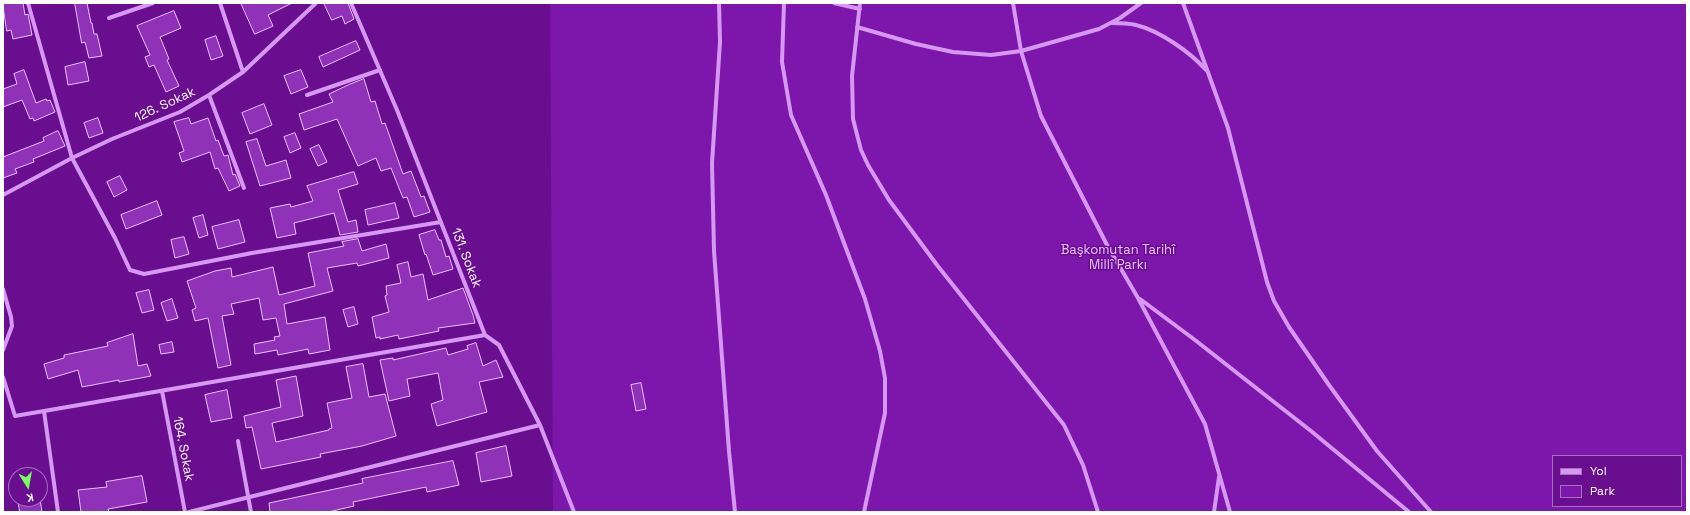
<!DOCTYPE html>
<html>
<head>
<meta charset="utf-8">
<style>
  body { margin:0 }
  #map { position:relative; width:1690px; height:515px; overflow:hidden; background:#6a0e90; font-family:"Space Grotesk",sans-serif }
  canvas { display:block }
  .frame { position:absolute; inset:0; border:4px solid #fff; pointer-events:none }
  .legend { position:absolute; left:1552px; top:455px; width:130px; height:52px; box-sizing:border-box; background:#6a0e90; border:1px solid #a66ebc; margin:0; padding:5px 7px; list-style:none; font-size:12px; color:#fff }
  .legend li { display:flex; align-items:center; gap:8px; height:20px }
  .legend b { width:20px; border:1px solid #a66ebc }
  .north { position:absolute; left:8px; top:467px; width:40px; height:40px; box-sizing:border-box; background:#6a0e90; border:1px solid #a66ebc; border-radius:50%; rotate:169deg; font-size:11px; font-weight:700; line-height:16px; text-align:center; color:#fff }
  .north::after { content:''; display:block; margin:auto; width:14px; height:18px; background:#73ff5b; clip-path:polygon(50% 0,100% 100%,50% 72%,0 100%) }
</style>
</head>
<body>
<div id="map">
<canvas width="1690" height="515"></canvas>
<div class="frame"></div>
<ul class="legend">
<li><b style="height:5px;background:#d798f4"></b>Yol</li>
<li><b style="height:11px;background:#7d16ab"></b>Park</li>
</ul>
<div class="north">K</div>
</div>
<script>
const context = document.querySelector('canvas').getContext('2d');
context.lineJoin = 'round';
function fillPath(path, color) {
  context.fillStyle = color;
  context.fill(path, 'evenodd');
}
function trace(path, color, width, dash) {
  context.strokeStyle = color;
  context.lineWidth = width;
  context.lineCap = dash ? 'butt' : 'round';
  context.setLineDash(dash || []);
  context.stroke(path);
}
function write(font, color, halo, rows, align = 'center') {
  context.font = font + ' "Space Grotesk",sans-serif';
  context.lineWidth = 3;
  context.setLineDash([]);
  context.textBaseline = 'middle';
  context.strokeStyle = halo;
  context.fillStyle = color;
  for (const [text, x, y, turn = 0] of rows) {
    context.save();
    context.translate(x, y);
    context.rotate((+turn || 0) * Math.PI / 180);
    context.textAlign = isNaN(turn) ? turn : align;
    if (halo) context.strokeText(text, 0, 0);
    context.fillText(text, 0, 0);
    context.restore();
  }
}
const green = new Path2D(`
  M550,3h1137v509h-1134zM1553,456h128v50h-128z`);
const building = new Path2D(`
  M3,3h20l2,12 3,-1 4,21 -19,4 -2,-9 -4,1z
  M75,3h12l4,20h1l2,11h3l5,22 -13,2 -4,-16 -3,1z
  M241,3h51l-24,12 5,11 -18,8z
  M324,3h24l6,16 -9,5 -3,-8 -10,4z
  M174,11l7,17 -21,9 9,22 -2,1 12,26 -13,6 -12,-27 -5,2 -4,-10 5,-2 -13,-29z
  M216,36l7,20 -12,4 -6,-20z
  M356,41l4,9 -37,17 -4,-10z
  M85,62l4,19 -21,4 -3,-18z
  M24,70l12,33 10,-4 1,2 3,-1 5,12 -21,9 -1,-3 -3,1 -8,-19 -19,7v-18l14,-5 -3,-10z
  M301,70l7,17 -17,7 -7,-18z
  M364,79l7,23 4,-1 7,23 3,-1 18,51 8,-3 10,26 3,-1 6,16 -16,5 -7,-20 -4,1 -12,-30 -10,3 -5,-13 -18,8 -21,-47 -33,11 -5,-16 34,-12 -4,-8 19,-9z
  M264,104l8,21 -22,9 -8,-21z
  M98,118l5,15 -14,5 -5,-15z
  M189,118l2,6 17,-6 8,23 2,-1 6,16 4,-1 5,20 2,-1 5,12 -11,5 -11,-23 -3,1 -5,-17 -28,10 -3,-9 5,-2 -10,-29z
  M58,131l7,15 -32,13 1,3 -19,7 2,4 -14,5v-21l41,-16 -1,-3z
  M295,133l6,15 -11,5 -6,-16z
  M257,139l9,27 20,-6 5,18 -31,8 -14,-44z
  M319,145l8,17 -9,4 -8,-17z
  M354,172l4,12 -20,6 10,32 8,-2 2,12 -18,3 -6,-22 -40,10 2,11 -19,4 -7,-30 20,-4 1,3 22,-6 -6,-15z
  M120,176l7,14 -13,7 -7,-15z
  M157,201l5,14 -36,14 -5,-14z
  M395,203l4,15 -31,7 -3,-15z
  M203,215l5,20 -9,3 -6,-20z
  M239,220l6,22 -27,7 -6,-22z
  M435,230l4,10h2l5,17 3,-1 4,13 -20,6 -7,-21 -1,1 -6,-20z
  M184,237l5,17 -14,4 -4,-18z
  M358,239l4,12 24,-7 3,14 -31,8 -1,-3 -30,5 6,23 -49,13 3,20 38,-7 5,33 -21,4 -1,-5 -30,6 -1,-5 -22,4 -1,-10 21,-4 -1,-3 6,-1 -4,-18 -13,2 -4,-22 -28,6 3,10 -12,2 9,49 -13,3 -10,-50 -13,3 -3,-11 4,-2 -9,-27 28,-10 16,-3 1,9 41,-10 6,28 36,-9 -7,-33 36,-7 -2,-4z
  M408,262l3,15 12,-3 5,26 35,-12 10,27 2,8 -37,5 1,3 -40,8 -1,-4 -18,4v-2l-4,1 -4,-21 17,-5 -4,-16 2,-1 -1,-9 15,-3 -4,-18z
  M149,290l5,20 -12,3 -6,-20z
  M172,299l6,19 -11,3 -6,-18z
  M354,307l4,17 -10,3 -5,-17z
  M133,334l5,32 9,-2 4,12 -32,6v-2l-37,7 -4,-17 -30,9 -4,-15 20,-6v-3l44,-9 -1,-3z
  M172,342l2,10 -13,2 -2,-9z
  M476,343l7,23 13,-6 7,17 -24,5 8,30 -50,14 -6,-22 12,-4 -5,-27 -31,6 3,17 -21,5 -9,-41 13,-2v2l53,-12 2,7 20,-6 -1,-3z
  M363,364l6,33 16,-3 11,42 -34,10 -42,8 1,3 -60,12 -9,-42 -6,1 -2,-12 37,-9 -5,-27 20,-4 7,40 -31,7 4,19 53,-12v-1l3,-1 -5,-25 25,-5 -6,-31z
  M641,383l5,26 -10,2 -5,-26z
  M227,390l5,28 -21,4 -6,-27z
  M506,446l6,30 -31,6 -5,-29z
  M453,461l6,24 -32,7 -1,-5 -73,15 1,4 -26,6h-58l-1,-9 94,-20 -1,-4z
  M142,476l5,26 -39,7 1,3h-28l-3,-22 29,-3 -1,-5z
  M18,499h22l2,13h-22z`);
const street = new Path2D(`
  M28,3l44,155 43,80 15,32 14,4 108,-21 189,-31
  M220,3l23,69
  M351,3l46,107 88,225 14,10 41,80 34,87
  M719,3l1,39 -8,121 2,88 15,200 6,61
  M784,3l-2,59 9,53 35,80 39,104 15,52 5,27v35l-21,99
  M834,3l26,6
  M860,3l-8,73 1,43 8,31 7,15 21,35 48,65 127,160 19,40 15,47
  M1013,3l8,48 20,65 66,129 31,53 67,126 25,88
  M1183,3l45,125 39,154 7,19 15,26 40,58 48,66 54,61
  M109,18l44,-15
  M1111,23c8,0 17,0 25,2 24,6 54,27 70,45
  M857,27l59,17 37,8 38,3 30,-4 78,-22 21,-11 21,-15
  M209,95l35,93
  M307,95l73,-25
  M3,195l69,-37 40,-19 68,-27 29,-17 34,-23 73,-69
  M3,289l8,28 1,9 -9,24
  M1140,299l55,41 116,91 98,81
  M3,377l12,39 470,-81
  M162,391l23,121
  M44,411l14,101
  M238,441l13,71
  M189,512l351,-87
  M1214,512l5,-35`);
const streetNames = [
  ["126. Sokak",165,105,-25],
  ["131. Sokak",466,258,69],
  ["164. Sokak",183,449,79]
];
const parkNames = [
  ["Başkomutan Tarihî",1118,250],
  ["Millî Parkı",1118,265]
];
fillPath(green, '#7d16ab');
fillPath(building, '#8f32b8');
trace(building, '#ebc0fe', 1);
trace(street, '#d798f4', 4);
write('13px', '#fff', '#6a0e90', streetNames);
write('13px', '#ebc0fe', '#6a0e90', parkNames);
</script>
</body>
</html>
